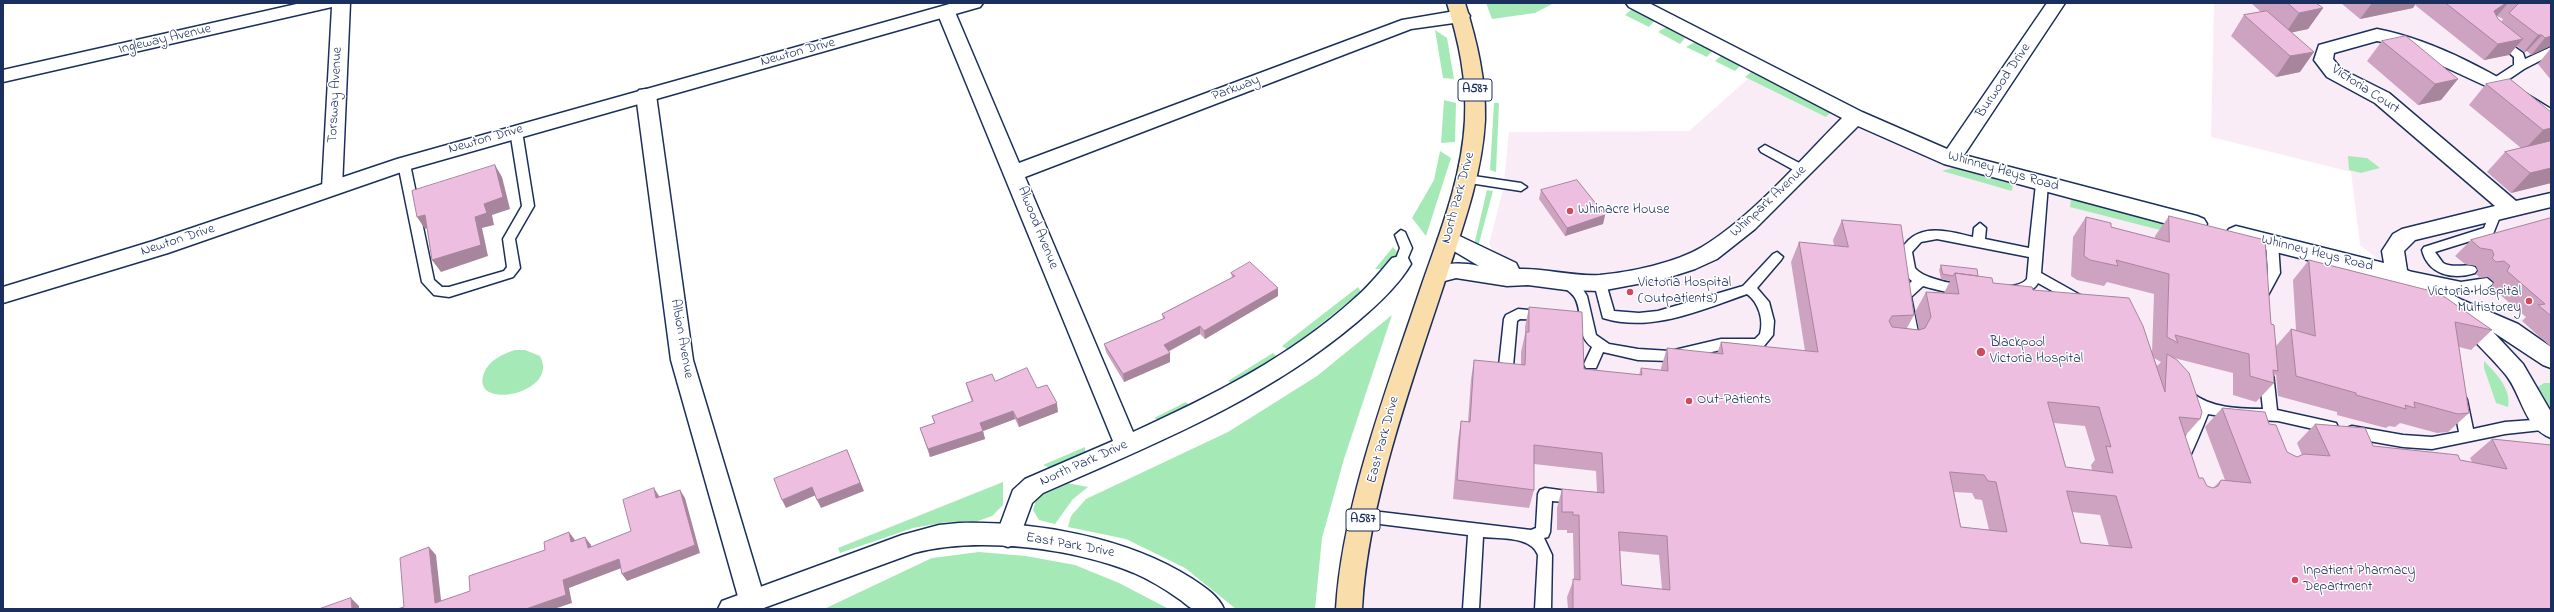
<!DOCTYPE html>
<html>
<head>
<meta charset="utf-8">
<style>
  body { margin:0 }
  #map { position:relative; width:2554px; height:612px; overflow:hidden; background:#fff; font-family:"Indie Flower",sans-serif }
  canvas { display:block }
  .frame { position:absolute; inset:0; border:4px solid #1b2f5e; pointer-events:none }
</style>
</head>
<body>
<div id="map">
<canvas width="2554" height="612"></canvas>
<div class="frame"></div>
</div>
<script>
const context = document.querySelector('canvas').getContext('2d');
context.lineJoin = 'round';
function fillPath(path, color) {
  context.fillStyle = color;
  context.fill(path, 'evenodd');
}
function trace(path, color, width, dash) {
  context.strokeStyle = color;
  context.lineWidth = width;
  context.lineCap = dash ? 'butt' : 'round';
  context.setLineDash(dash || []);
  context.stroke(path);
}
function write(font, color, halo, rows, align = 'center') {
  context.font = font + ' "Indie Flower",sans-serif';
  context.lineWidth = 3;
  context.setLineDash([]);
  context.textBaseline = 'middle';
  context.strokeStyle = halo;
  context.fillStyle = color;
  for (const [text, x, y, turn = 0] of rows) {
    context.save();
    context.translate(x, y);
    context.rotate((+turn || 0) * Math.PI / 180);
    context.textAlign = isNaN(turn) ? turn : align;
    if (halo) context.strokeText(text, 0, 0);
    context.fillText(text, 0, 0);
    context.restore();
  }
}
const built = new Path2D(`
  M2214,3h337v606h-1202l88,-334h56l1,-23 -5,-8 14,-54 6,-58 180,-1 70,-62 224,100 413,104 -36,-28 -9,-73 -140,-35z`);
const green = new Path2D(`
  M1486,3h68l-19,10 -43,6z
  M1632,9l22,12 -5,6 -24,-12z
  M1666,27l19,11 -5,6 -22,-12z
  M1435,30l12,8 7,41 -11,-1z
  M1695,42l17,9 -5,6 -21,-10z
  M1721,56l19,10 -5,5 -20,-10z
  M1751,72l74,37 5,4 -4,4 -81,-40z
  M1444,100l12,3 -1,39 -14,1z
  M1494,103h5l-3,69 -6,-2z
  M1440,151l11,7 -25,78 -14,-18 22,-38z
  M2348,156l19,2 13,10 -19,5 -12,-3z
  M1953,168l60,16 -1,7 -70,-20z
  M1487,190l6,1 -15,56 -3,-6z
  M2071,199l177,45 14,12 -192,-49z
  M1393,247l5,6 -13,16h-10z
  M1358,287l3,5 -73,58 -6,-4z
  M1392,315l-48,144 -22,79 -7,71h-79l-51,-41 -59,-29 -58,-12 3,-11 15,-17 142,-67 89,-56z
  M515,350h10l15,6c21,38 -71,56 -56,17 5,-13 19,-19 31,-23z
  M1273,353l4,4 -44,27 -5,-3z
  M2484,361c11,11 28,28 24,46l-12,-4 -12,-35z
  M2544,383h7v25l-13,-21z
  M1186,402l4,5 -28,14 -8,-3z
  M1085,447v7l-35,14 -7,-3z
  M1003,482v23l-11,11 -14,5 -31,1 -34,6 -73,25 -2,-5z
  M1062,482l26,5 -15,12 -18,25 -16,-4 -6,-10 4,-13z
  M979,552l47,4 49,9 44,18 50,26h-345l108,-51z`);
const service = new Path2D(`
  M2499,36l24,17 2,6 26,-12v8l-27,14 -25,17h-8l-2,-3 2,-3 23,-15v-8l-20,-17z
  M516,127l6,4 12,75 -19,33 5,29 -7,9 -64,20 -15,-2 -12,-13 -24,-118 6,-4 6,4 24,116 8,7h7l55,-16 3,-4 -4,-28 19,-33 -12,-75z
  M1765,145l42,22 2,3 -2,3h-8l-38,-21 -2,-3z
  M1467,175l54,8 6,4 -6,4 -58,-9 -2,-3z
  M2042,180l6,4 -7,89 41,23 1,3 -1,3h-10l-34,-19c-14,26 -92,10 -115,3l-12,11 8,40 -8,10h-10l-2,-4 6,-7 -7,-41 14,-14c-7,-5 -11,-14 -12,-22 -1,-7 1,-11 6,-16 17,-20 45,-11 67,-6l1,-9 6,-5 6,5 -1,11 44,9 7,-64zM1937,239l92,18 -2,22c-12,17 -100,6 -112,-11l-3,-16 9,-10z
  M2495,210l6,4 -8,20 -58,18 8,11c11,6 22,0 32,4l2,3 -2,3c-22,7 -47,2 -53,-23l2,-3 60,-19 7,-17z
  M1401,230l4,2 7,16 -8,19 -4,2 -6,-5 6,-16 -5,-13z
  M2272,238l6,5 2,30 -14,26 -5,2 -6,-5 13,-23 -2,-30z
  M1777,252l6,5 -2,3 -24,28 12,14 5,19 -1,14 -9,11 -13,4h-30l-51,11 -32,-1 -35,-8 -7,16h-10l-2,-4 8,-17c-17,-12 -8,-33 -17,-49 -4,-7 -12,-9 -15,-16l1,-3h10l11,9 5,8 9,39 13,9 29,5 32,2 51,-12h34l5,-5c4,-14 -1,-31 -13,-40 -46,16 -96,39 -144,24l-9,-35 1,-3h10l9,31 25,2 19,-2 85,-25 30,-32z
  M2408,271l53,11 26,-4 6,5c-9,17 -73,1 -90,-4l-1,-3z
  M1518,309l32,3 2,4 -2,4 -30,-1 -3,2 -4,45 -2,4h-10l-2,-4 5,-47 2,-4z
  M2266,368l5,1 2,4 4,37 59,13 2,4 -2,4 -5,2 -53,-12 -40,-2 -30,-5c-7,17 -14,35 -22,50l-5,2 -5,-2 -3,-7 10,-14 13,-33 -8,-4 -9,-10 2,-4h10c19,16 47,17 72,17l-4,-36 2,-4z
  M2460,394l5,2 2,4 6,29 32,-7 42,-3 4,2v8l-46,5 -73,15 -29,-2 -51,-9 -5,-2 -2,-4 2,-4 5,-2 51,9 29,2 27,-5 -6,-32 2,-4z
  M1545,488l37,5 2,4 -2,4 -5,2 -25,-2 -2,31 -2,5 -4,1 8,17 -1,54h-16l3,-54c-7,-19 -37,-16 -55,-18l-4,72h-16l5,-74 -104,-13 -5,-2 -2,-4 2,-4 5,-2 167,20 5,-2 2,-34 2,-4z`);
const minor = new Path2D(`
  M301,3h49l-8,185 -3,5 -7,2 -7,-2 -3,-5 10,-181 -329,75v-12z
  M1626,3h23l213,109 85,37 100,-146h18l-101,152 233,61 7,3 3,5 -3,5 -7,3 -253,-68 -86,-38 -103,103 -38,30 -22,10 -31,10 -64,12 -34,-1 -38,-5 -21,1 -51,-8 -19,5 -8,-2 -3,-6 3,-6c20,-6 30,-7 50,-3l-37,-22 -4,-5 4,-5 7,-3 67,32 3,6c27,-1 54,8 81,6 31,-3 75,-12 102,-28 50,-30 98,-87 140,-129l-213,-111z
  M946,6l6,2 3,4 64,151 383,-143 59,-10 6,2 3,4 -3,4 -6,2 -50,7 -386,148 108,255c79,-36 157,-75 222,-134 14,-12 25,-26 37,-40l8,-2 8,2 3,6c-12,21 -35,42 -54,58 -92,78 -205,123 -314,171l-11,10 -15,41 -9,3 -9,-3 -3,-8 17,-46 12,-11 88,-38 -176,-429 3,-4z
  M2377,29c62,12 121,47 174,80v16l-7,-2 -56,-36 -91,-42 -20,-4 -43,12 -1,6 8,10 48,24 127,108 35,-8v14l-136,33 -11,11 3,19 55,30 56,24 33,23v21l-8,-3 -50,-33 30,32 28,48v26c-27,-10 -29,-43 -45,-63 -16,-19 -34,-36 -51,-54l-3,-6 -61,-34 -155,-39 -7,-3 -4,-5 4,-5 7,-3 148,37 -2,-12 11,-17 9,-5 93,-23 -120,-103 -48,-26 -13,-17 5,-15z
  M646,89l7,1 3,5 37,265 72,240 -6,9 -16,-1 -4,-8 -68,-240 -35,-265 3,-5z`);
const tertiary = new Path2D(`
  M959,523c75,-2 168,14 232,55 12,8 27,17 33,31 -10,0 -21,1 -30,0 -5,-1 -10,-7 -15,-10 -14,-10 -29,-19 -45,-26 -61,-25 -156,-37 -220,-20l-153,56h-43l4,-8 180,-66 37,-10z`);
const secondary = new Path2D(`
  M953,3h30l-3,4 -570,162 -242,84 -165,50v-16l150,-46 244,-82z`);
const primary = new Path2D(`
  M1447,3h18c12,39 21,76 20,117 -3,58 -25,115 -43,170 -32,97 -75,217 -80,319h-26c6,-102 51,-221 84,-319 19,-55 42,-111 45,-170 2,-41 -6,-78 -18,-117z`);
const wall = new Path2D(`
  M2251,3h65l7,5 -15,21 -16,3 8,40 -24,5 -45,-41 13,-21 17,-3z
  M2341,3h75l-3,5 -53,11z
  M2417,3h134v42l-20,10 -4,-4 -3,1 -7,-6 -8,9 -25,5 -69,-55zM2496,16h1l6,3 -2,3 -3,-3z
  M2382,41l76,38 -17,21 -23,5 -51,-44z
  M2551,48v32l-13,-16z
  M2486,84l65,28v29l-1,1 1,41 -40,10 -24,-21 18,-20 16,-4 -52,-43z
  M1541,190l64,25 -2,9 -38,12 -26,-37z
  M2169,216l102,108 5,22 15,-17 5,1 -3,-50 16,-20 183,70 -21,20 -12,-3 10,66 -21,19 -11,1 -37,-10 -5,4 -6,-1 -3,2 -49,-13v-3l-59,-16 -2,-22 -2,3v6l-18,19 -23,-7v-22l-59,-15 26,61 -15,17 14,42 8,8 6,2 8,-8h4l-20,-53 17,-19 47,16 18,28 10,5 5,-2 -5,-12 18,-19 58,22 99,16 -2,-4 22,-19 59,6v164h-983l-1,-12 7,-18 -1,-46h-6v-3h-10v-22l5,-19 35,3 -1,-21 -62,-7v26l-5,18 -76,-9 5,-59 3,-19 7,1 3,-43 3,-19 47,5v-13l4,-18v-7l4,-20 55,62 55,6 2,-7 20,2v-2l6,-20 50,6 4,-12 84,9 -14,-89 8,-20 35,4 -1,-6 9,-20 72,95 -7,13 12,2 -4,-18 11,-20 18,1 6,-12 -9,-2 -2,-9 2,-5 37,11 15,7 40,7 119,63 2,-59 -47,-12 -3,4 -27,-6 -6,-4 2,-39 13,-20 25,10 44,11v-2zM2154,358l7,4 -4,4zM2054,423l31,3 10,34 -4,5 1,5 -26,-3zM1954,492l18,1 3,6 7,1 7,30 -28,-3zM2072,512l28,3 9,31 -28,-3zM1620,551l39,4 3,34 -40,-4z
  M2551,218v129l-29,-26 4,-4 -35,-30 3,-5 -6,-5 -8,1 -4,-4 2,-3 -2,-5 -11,-2 -10,-8 16,-16z
  M1231,273l47,23 -73,43 -5,-5 -32,18 2,1v9l-46,20 -18,-30 -2,-8 59,-25 -1,-5 70,-36z
  M995,381l42,7 21,24 -39,15 -4,-8 -32,12 2,8 -55,18 -10,-29 14,-5 -2,-7 40,-14 -4,-11 -2,-8z`);
const shadedWall = new Path2D(`
  M2372,3h44l-3,5 -53,11z
  M2506,3h2l-11,13 -16,12 13,-17z
  M2323,8l-15,21 -23,5 14,-21z
  M2538,35h4l-15,16 -3,1z
  M2551,36v10l-20,9 14,-17z
  M2523,39l-14,16 -25,5 14,-16z
  M2314,52l-14,20 -24,5 14,-21z
  M2458,79l-17,21 -23,5 17,-21z
  M2551,128v13l-4,4 -23,5 19,-20z
  M495,165l7,12 8,32 -18,6 2,10 -12,3 6,28 -47,16 -9,-12 43,-43 9,-13z
  M2551,168v15l-40,10 19,-20z
  M425,215l7,11 -7,3 -8,-12z
  M1605,215l-2,9 -38,12 2,-8z
  M1278,288v8l-73,43 -1,-8z
  M1200,326v8l-35,19 -1,-8z
  M1170,353v9l-46,20 -1,-8z
  M1057,403l1,9 -39,15 -2,-8z
  M1013,411l2,8 -32,12 2,8 -55,18 -2,-8 52,-26z
  M847,450l17,41 -43,17 -4,-8z
  M812,487l4,8 -30,13 -4,-8z
  M654,488l5,8 2,10 -5,-8z
  M680,490l5,8 15,55 -73,28 -5,-7z
  M569,532l6,8 2,10 -6,-8z
  M585,537l6,8 2,11 -5,-8z
  M429,547l7,8 6,54 -7,-6z
  M619,559l5,8 -55,21 3,15 -18,6h-28l37,-29z
  M351,598l8,8v3h-7z`);
const building = new Path2D(`
  M2288,3h28l7,5 -24,5z
  M2446,3h60l-12,8 4,8 25,20 -25,5z
  M2517,3h34v33l-6,2 -3,-3h-4l-29,-22 9,-9z
  M2267,11l47,41 -24,4 -46,-41z
  M2406,36l52,43 -23,5 -53,-43z
  M2510,79l41,33v16l-8,2 -57,-46z
  M2551,141v27l-21,5 -25,-21z
  M495,165l8,32 -19,7 3,9 -12,4 6,28 -49,15 -7,-45 -8,2 -5,-26z
  M1577,180l28,35 -38,13 -26,-38z
  M2169,216l96,24 6,84 3,1 4,46 -5,-1 1,13 -24,-7 -1,-22 -74,-19 3,8 -11,-6 2,-63 -53,-14 2,6 -28,-6 -6,-4 2,-39 25,6v4l58,15z
  M2551,218v98l-13,-11 7,-1 -38,-33 3,-5 -6,-5 -8,1 -4,-4 2,-3 -2,-5 -12,-2 -9,-8z
  M1842,220l59,5 13,90 -22,1 -3,5 3,6 27,3 6,-2 6,-11 -5,-25 33,2 -4,-21 37,5 1,5 39,4 1,3 96,8 14,28 22,66 2,-38 10,6 12,13 13,39 -2,7 -21,-2 20,61h4l4,8 6,2 5,-2 3,-6 30,3 -29,-75 43,4 4,12 7,1 11,27 10,5 7,-3 26,2 -15,-32 50,4 8,18 85,9 2,5 47,9 -15,-30 59,6v164h-978v-30l7,1 -1,-65h-6v-3h-11v-23l42,4 -2,-40 -68,-8v45l-77,-10 4,-59 9,1 4,-62 51,5 1,-33h3v-25l53,5 2,57 58,6 -1,-7 27,3 -1,-23 56,6 -2,-12 97,10 -19,-110 49,5zM2048,402l51,5 12,40 -5,-1 7,27 -47,-6zM1950,472l34,3 4,6 8,1 11,50 -46,-5zM2067,491l49,5 16,52 -51,-5zM1619,532l48,4 3,54 -48,-5z
  M2309,260l130,33 53,37 -37,-8 14,91 -11,1 -44,-12 1,6 -10,-3 1,4 -50,-14v-2l-60,-17 -5,-47 24,7z
  M1250,262l28,26 -74,43 -4,-5 -36,19 6,8 -47,21 -19,-30 61,-26 -3,-4 73,-38 -4,-3z
  M1941,265l36,4 1,7 -23,-3 -2,3 -10,-2z
  M1027,368l10,20 10,-3 10,18 -40,16 -4,-8 -33,12 3,8 -55,18 -8,-21 15,-5 -3,-7 41,-15 -7,-18 26,-9 3,7z
  M847,450l13,33 -43,17 -5,-13 -30,13 -8,-21z
  M654,488l2,10 24,-8 15,55 -73,29 -3,-15 -56,21 3,15 -40,14h-129l7,-2 -4,-49 29,-11 6,56 35,-12 -1,-15 76,-26 -1,-8 25,-10 2,10 14,-5 3,11 43,-17 -8,-31z
  M351,598l1,11h-33z`);
const markers = [
  [1570,211,4,"#d1495b"],
  [1630,292,4,"#d1495b"],
  [2529,301,4,"#d1495b"],
  [1981,352,5,"#d1495b"],
  [1689,401,4,"#d1495b"],
  [2295,580,4,"#d1495b"]
];
const shields = [
  [1475,90,34],
  [1363,520,34]
];
const shieldNames = [
  ["A587",1475,90],
  ["A587",1363,520]
];
const streetNames = [
  ["Ingleway Avenue",165,40,-13],
  ["Newton Drive",798,53,-15],
  ["Burwood Drive",2004,81,-56],
  ["Parkway",1236,89,-21],
  ["Victoria Court",2365,90,33],
  ["Torsway Avenue",336,95,-87],
  ["Newton Drive",486,140,-16],
  ["Whinney Heys Road",2003,172,16],
  ["North Park Drive",1459,198,-75],
  ["Whinpark Avenue",1769,202,-43],
  ["Alwood Avenue",1037,228,68],
  ["Newton Drive",178,241,-18],
  ["Whinney Heys Road",2317,254,14],
  ["Albion Avenue",681,339,80],
  ["East Park Drive",1384,440,-75],
  ["North Park Drive",1084,464,-24],
  ["East Park Drive",1070,546,10]
];
const poiNames = [
  ["Whinacre House",1578,211],
  ["Victoria Hospital",1638,284],
  ["(Outpatients)",1638,300],
  ["Victoria Hospital",2521,293,"right"],
  ["Multistorey",2521,309,"right"],
  ["Blackpool",1990,344],
  ["Victoria Hospital",1990,360],
  ["Out-Patients",1697,401],
  ["Inpatient Pharmacy",2303,572],
  ["Department",2303,588]
];
fillPath(built, '#faecf6');
fillPath(green, '#a5eab6');
trace(service, '#1b2f5e', 3);
trace(minor, '#1b2f5e', 3);
trace(tertiary, '#1b2f5e', 3);
trace(secondary, '#1b2f5e', 3);
trace(primary, '#1b2f5e', 3);
fillPath(service, '#fff');
fillPath(minor, '#fff');
fillPath(tertiary, '#fff');
fillPath(secondary, '#fff');
fillPath(primary, '#f9deab');
fillPath(wall, '#cda3c1');
fillPath(shadedWall, '#a7859d');
fillPath(building, '#eebee0');
trace(building, '#a7859d', 1);
for (const [x, y, r, color] of markers) {
  const dot = new Path2D();
  dot.arc(x, y, r, 0, 2 * Math.PI);
  context.fillStyle = color;
  context.fill(dot);
  trace(dot, '#fff', 1.5);
}
for (const [x, y, w] of shields) {
  const box = new Path2D();
  box.roundRect(x - w / 2, y - 11, w, 22, 3);
  context.fillStyle = '#fff';
  context.fill(box);
  trace(box, '#1b2f5e', 1);
}
write('bold 13px', '#1b2f5e', null, shieldNames);
write('14px', '#1b2f5e', '#fff', streetNames);
write('14px', '#1b2f5e', '#fff', poiNames, 'left');
</script>
</body>
</html>
